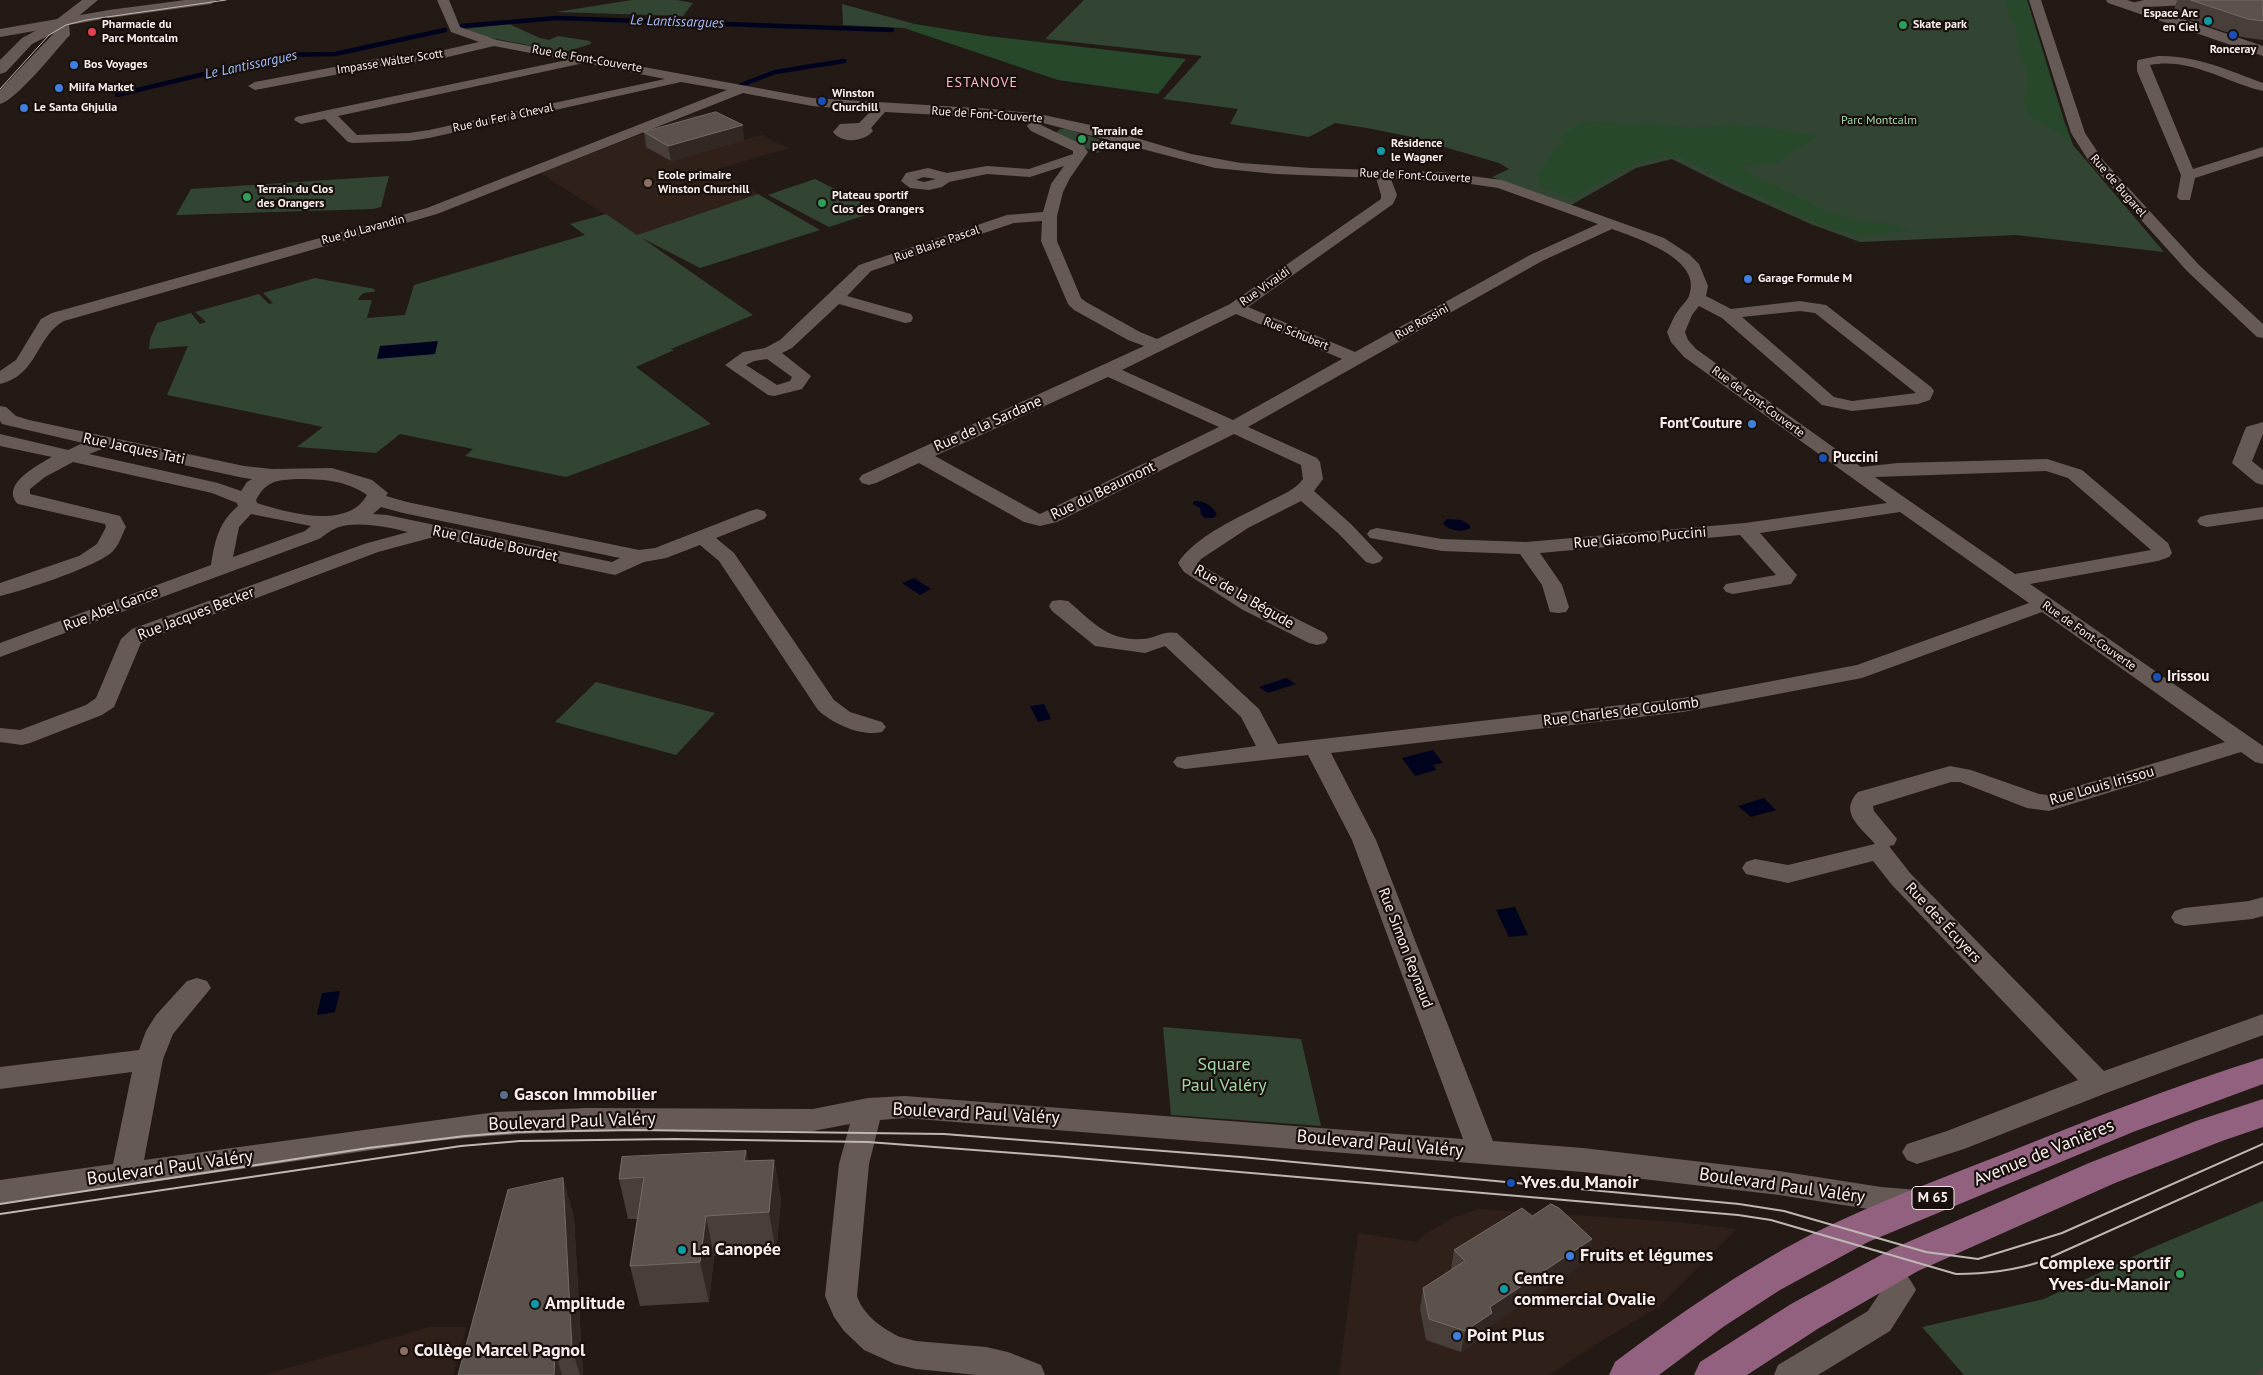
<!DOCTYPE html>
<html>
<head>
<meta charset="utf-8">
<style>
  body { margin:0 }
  canvas { display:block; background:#231915 }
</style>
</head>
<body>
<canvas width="2263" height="1375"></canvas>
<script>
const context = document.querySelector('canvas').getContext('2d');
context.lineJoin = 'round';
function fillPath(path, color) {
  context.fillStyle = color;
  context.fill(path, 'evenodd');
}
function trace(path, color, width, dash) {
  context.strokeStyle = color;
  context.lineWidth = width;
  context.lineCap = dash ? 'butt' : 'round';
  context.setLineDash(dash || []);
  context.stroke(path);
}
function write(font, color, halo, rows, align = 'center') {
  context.font = font + ' "PT Sans",sans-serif';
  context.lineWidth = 4.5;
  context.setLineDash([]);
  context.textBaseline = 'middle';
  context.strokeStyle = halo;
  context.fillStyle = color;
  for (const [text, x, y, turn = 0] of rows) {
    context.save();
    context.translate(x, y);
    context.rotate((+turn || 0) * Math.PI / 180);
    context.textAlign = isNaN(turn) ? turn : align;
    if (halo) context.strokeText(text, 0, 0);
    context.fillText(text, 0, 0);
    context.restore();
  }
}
const built = new Path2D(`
  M694,114l50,26 21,-6 1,4 23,10 -72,21 41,25 -121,41 -97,-62z
  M1478,1209l200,13 59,7 -77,77 -67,40 -44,29h-210l19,-142 59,9 11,-10 27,-15z
  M430,1327h37l-14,48h-189z`);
const green = new Path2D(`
  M632,0h44l17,3 -10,13 -127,-4z
  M1084,0h943l37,121 9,24 91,107 -148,-17 -156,7 -47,-17 -83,-37 -58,-29 -36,9 -65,37 -79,-28 17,-8 -10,-6 -92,-27 -40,-8 -32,-5 -26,14 -79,-13 8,-15 -75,-10 39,-43 -157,-17z
  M842,4l73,20 -11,4 -61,-3z
  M509,24l31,14 9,2 9,-4 32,5 1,3 -26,8 -79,-15 -22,-8z
  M1060,129h7l47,15 -17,9 -42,-19z
  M389,176l-8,31 -8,2 -197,6 15,-26z
  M815,179l63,32 -49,16 -61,-32z
  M758,194l62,36 -120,38 -58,-30 111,77 -82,34 3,1 -38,17 75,57 -145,53 -101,-21 8,-7 -73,-15 -24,19 -79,-6 26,-20 -156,-32 21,-49 -39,3 1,-10 7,-16 34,-10 9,11 6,-2 -11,-10 64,-18 10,10 4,-1 -10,-10 52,-15 60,11 -1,3c-7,0 -13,0 -16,8h14l-5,18 38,-3 9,-30 171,-50 -15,-11 36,-10 31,21z
  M596,682l119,31 -39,42 -121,-33z
  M1163,1027l138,12 20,87 -150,-11z
  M2263,1201v174h-299l-42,-48 122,-28 105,-50z`);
const forest = new Path2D(`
  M2007,0h20l37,121 9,24 -27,-21 -18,-8 -4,-12 3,-30 -10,-31 -1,-17 -12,-22z
  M915,24l73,12 198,23 -28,35 -100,-14 -154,-52z
  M1596,121l39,4 21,-2 36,5 40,-4 35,3 50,9 -28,18 -8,8 -44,5 91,45 31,9 31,3 21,6 -51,6 -42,-12 -86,-40 -49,-26 -18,-2 -32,9 -61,33 -32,-11 -3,-12 16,-24 10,-7 -3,-7 21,-15z`);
const water = new Path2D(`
  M438,341l-3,13 -58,5 3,-13z
  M1194,501c9,-1 20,5 23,14l-4,3h-8l-4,-3 -1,-7 -7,-4z
  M1447,519l14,1 9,5v3c-8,5 -21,3 -27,-5z
  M914,578l17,11 -11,6 -18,-12z
  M1286,678l10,6 -28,9 -9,-6z
  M1044,704l7,15 -13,3 -8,-16z
  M1433,750l10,13 -10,2 3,5 -21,6 -13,-18z
  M1764,798l12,12 -25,7 -13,-11z
  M1515,907l13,28 -19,2 -13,-27z
  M340,991l-5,21 -18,3 5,-22z`);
const stream = new Path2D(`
  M462,26l95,-8 335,12
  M741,85l34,-13 69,-11
  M117,95l166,-40 52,-1 110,-24`);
const street = new Path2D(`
  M185,0h32l-6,4 -102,14 -109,19v-8l109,-19z
  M437,0h12l11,27 37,13 315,58 180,11 47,5 56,12 96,28 50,9 70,5 130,4 61,8 162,58 26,17 9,9 9,22 -2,10 25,13 69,-8 26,4 105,82 3,4 -4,9 -12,4 -66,7 -30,-6 -100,-87 -23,-12 -7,9 -7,17 3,8 8,9 165,118 37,-4 149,-4 35,11 86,73 4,10 -3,4 -11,4 -128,23 233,162v18l-8,-2 -14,-10 -192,59 -22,-3 -67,-26h-9l-78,24 1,5 23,28 -3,6 -5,1 21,27 194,198 159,-57v21l-154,57 -145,57 -47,15 -10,-4 -5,-8 5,-8 40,-13 131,-51 -186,-195 -19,-24 -85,22 -42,-9 -4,-6 4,-6 9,-3 33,6 87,-21c-14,-17 -37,-31 -17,-52l92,-26 21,4 68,24 9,1 177,-53 -183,-130 -180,66 -179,34 -352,41 45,87 117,301 90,7 196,23 102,16 37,3 11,3 4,9 -4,9 -11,3 -37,-3 -102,-16 -196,-23 -678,-54 -25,2 -11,44 -12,132c6,19 26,33 43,41l16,4 70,6 22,5 33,13 4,10h-68l-61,-6 -21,-5 -31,-14 -20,-19 -10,-14 -9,-21 14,-132 11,-40 -37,7c-130,0 -257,-4 -386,11l-427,62v-24l113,-16 19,-92 -132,17v-22l139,-17 7,-19 10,-16 31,-34 10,-3 10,3 4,7 -38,46 -10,25 -19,101 352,-48 90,-4 227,1 55,-11 37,-2 558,43 -111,-299 -44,-85 -123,14 -8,-2 -4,-5 4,-5 79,-11 -15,-29 -76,-71 -20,7 -50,-7 -43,-35 -3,-5 3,-5 8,-1 8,1c25,21 39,40 74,38 13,0 21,-9 35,-6l82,76 19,35 405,-46 174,-33 172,-62 -129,-91 -140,21 37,42 -6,9 -58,10 -7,-2 -3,-4 3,-4 50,-9 -36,-40 -200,18 22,32 7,22 -3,5 -8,1 -8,-1 -8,-27 -22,-31 -78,-3 -72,-13 -3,-4 3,-4 7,-2 65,11 84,3 219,-19 142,-20 -203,-146 -13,-15 -4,-10c4,-7 6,-15 11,-21 3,-5 9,-10 11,-15 15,-37 -53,-58 -77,-67l-70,32 -294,166 69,31 3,4 3,17 -9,12 38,34 31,33 -3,4 -7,2 -7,-2 -28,-29 -37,-32 -53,27 -47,31 -3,4 61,37 66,33 3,5 -3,5 -8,2 -8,-2 -66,-33 -59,-38 -6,-9c17,-27 62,-46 90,-61 13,-7 26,-11 35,-23l-2,-14 -67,-31 -177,88 -17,4 -16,-4 -105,-59 -43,20 -7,2 -7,-2 -3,-4 3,-4 282,-129 -16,-6 -54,-30 -6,-6 -27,-63 1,-20 -28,2 -143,48 -24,25 64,18 2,4 -2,4 -6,1 -66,-19 -47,44 -10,5 29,23 -9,13 -28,7 -6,-1 -43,-30 18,-13 22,-4 15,-8 79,-75 148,-50 36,-3 8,-28 13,-18 -34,11 -43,-3 -38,8 -7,5 -13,3 -19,-2 -9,-7 5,-8 22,-5 19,5 40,-7 42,3 44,-15v-3l-42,-20 -4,-5 3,-5 -14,-2 -131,-7 -14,16 2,3c-9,11 -31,13 -40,1l7,-8 19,-1 12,-12 -59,-5 -69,-13 -306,121 -373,107c-28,15 -26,54 -64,63v-13l16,-11 25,-41 11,-6 375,-105 300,-118 -46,-8 -252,56 -20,3 -56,2 -5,-1 -23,-23 -24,5 -7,-4 2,-3 32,-7 239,-50 -73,-14 -63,15 -39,3 -137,26 -7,-4 7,-4 137,-26 39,-3 48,-11 -28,-10zM584,63l81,16 -236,51 -20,3 -52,2 -19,-19zM1043,123l172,45 61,6 100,4 5,17v4l-151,105 -73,35 -17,-7 -54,-30 -5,-4 -24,-57v-25l6,-24 7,-14 18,-26 -5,-7 -42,-20zM923,177l13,2 -12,3 -8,-2zM1391,179l66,3 41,6 100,36 -68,31 -175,97 -107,-45 145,-103 4,-9zM1800,311l15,2 101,80 -64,8 -18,-4 -92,-80zM1236,314l106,45 -109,61 -111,-50zM767,359l25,18 -2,4 -13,4 -31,-20 8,-4zM1108,377l111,50 -179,87 -105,-58zM2046,471l22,7 83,72 -136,24 -140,-97z
  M2029,0h12l44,133 18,27 96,105 64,59v14l-6,-1 -70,-66 -97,-108 -19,-30z
  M2144,0h68l-6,4 -59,3 -15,4 -6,-4 2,-3z
  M2158,56c37,-1 70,14 105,27v8c-38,-9 -73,-34 -113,-26l43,104 70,-22v9l-68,22 -5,22h-10l-3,-3 4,-22 -44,-104v-8l1,-3z
  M0,406l6,1 10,9 13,4 215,46 28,3 60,-1 40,12 16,13 -2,3 21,6 232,48 16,-2 95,-37 7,-2 7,2 3,4 -3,4 -48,19 18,15 100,147 16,12 32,10 4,5 -4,5c-20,5 -49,-8 -64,-22l-99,-149 -19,-16 -34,13 -22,4 -29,13 -181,-38 -56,15 -230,87 -7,4 -27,64 -12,8 -72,28 -8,2 -22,-3v-14l20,2 66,-25 10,-7 25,-59 11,-10 232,-85 44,-12c-20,-5 -48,-11 -69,-5 -7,2 -14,8 -20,12l-319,118v-14l211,-78c4,-24 7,-42 27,-59l-1,-3 -25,-10 -139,-31 -28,15 -15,12v5l90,22 6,11c-4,8 -7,18 -13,24 -14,15 -91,40 -113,45v-13l79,-27 18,-12 9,-17 -1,-3 -87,-20c-18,-19 18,-38 34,-47l-52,-11v-12l68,16 15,-7 -81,-19 -2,-3zM105,448l139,30 8,1 -5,3 -6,9 -23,-8 -129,-29zM297,479c25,0 49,1 70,16 -19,35 -79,18 -110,8l-1,-3c10,-19 21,-20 41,-21zM381,507l22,6 217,45 -8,4 -225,-47 -14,-1zM251,514l60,12 -6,5 -72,26 6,-30z
  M2263,422v12l-11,27 11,9v15l-7,-2 -24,-20 14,-36z
  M2263,507v12l-56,8 -7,-2 -3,-4 3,-4 7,-2z
  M2263,897v19l-11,3 -68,7 -9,-3 -4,-6 4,-6 9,-3 65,-7z
  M1882,1258c15,5 27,17 34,32l-26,41 -72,44h-44l4,-10 90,-54 13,-20 -10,-11 -5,-9 5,-9z`);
const secondary = new Path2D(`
  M82,0h16l-29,24 1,11 -3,3c-13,15 -51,62 -67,66v-14l54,-57 -22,11 -26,28 -6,2v-14l22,-22 34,-18z
  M2106,0h21l136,46v10l-155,-53z`);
const primary = new Path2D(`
  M2263,1058v26l-130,48 -265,110 -88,48 -57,37 -64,48h-50l6,-13c62,-47 126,-91 195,-127 62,-31 127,-55 191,-80 87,-35 173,-69 262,-97z
  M2263,1099v28l-41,14 -107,42 -197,88 -99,57 -72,47h-53l6,-13 91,-58 101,-55 197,-86 107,-42z`);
const tramFar1 = new Path2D(`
  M0,89l49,-54 17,-10 20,-5 140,-20`);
const tram = new Path2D(`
  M0,1204l368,-56 97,-12 52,-4 118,-2 309,4 297,23 498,47 45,7 142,41 52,7 84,-26 201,-89
  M0,1214l461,-68 59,-5 155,-2 193,3 186,14 684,59 33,5 185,54c29,0 56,-3 84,-12l223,-100`);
const wall = new Path2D(`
  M2177,0h86v40l-22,-3 -68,-23z
  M644,132l100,8 -73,21 -25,-14z
  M746,1151l2,10 26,-1 7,40 -5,53 -62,3 -5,46 -69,4 -10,-40 8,-47h-10l-9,-40z
  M563,1178l11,40 9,157h-125z
  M1532,1216l60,23 -4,21 -98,66 -2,8 -27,18 -35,-12 -6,-31 3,-21 28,-18 3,-20z
  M2263,1368v7h-6l4,-6z`);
const shadedWall = new Path2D(`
  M743,125l1,15 -73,21 -3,-15z
  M746,1151l7,40 -9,-30z
  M774,1160l7,40 -5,53 -7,-41z
  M563,1178l11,40 9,157h-3l-8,-26z
  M706,1216l8,40 -5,46 -9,-40z
  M1592,1239l-4,21 -98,66 -2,8 -27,18 4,-21 25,-24z
  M555,1351l7,24h-8z`);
const building = new Path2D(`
  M2191,0h72v21l-15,-2z
  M716,112l27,13 -75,21 -24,-14z
  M746,1151l-2,10 30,-1 -5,52 -63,4 -6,46 -70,4 14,-89 -25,2 3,-22z
  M563,1178l9,171 -17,2 -1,24h-96l50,-185z
  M1551,1204l8,4 33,31 -102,68 2,6 -27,18 -36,-12 -6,-31 42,-27 -11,-11 68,-42 10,8z`);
const markers = [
  [2208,21,5,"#0f9aa8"],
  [1903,25,5,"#2e9e5b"],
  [92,32,5,"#e0444e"],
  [2233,35,5,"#1a4fb4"],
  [74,65,5,"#3f7fe0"],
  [59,88,5,"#3f7fe0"],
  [822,101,5,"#1a4fb4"],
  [24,108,5,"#3f7fe0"],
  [1082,139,5,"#2e9e5b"],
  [1381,151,5,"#0f9aa8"],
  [648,183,5,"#8d6e63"],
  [247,197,5,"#2e9e5b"],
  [822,203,5,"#2e9e5b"],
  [1748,279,5,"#3f7fe0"],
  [1752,424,5,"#3f7fe0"],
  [1823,458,5,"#1a4fb4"],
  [2157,677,5,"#1a4fb4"],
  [504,1095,5,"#5c6f8a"],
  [1511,1183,5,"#1a4fb4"],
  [682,1250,5,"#0f9aa8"],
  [1570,1256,5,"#3f7fe0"],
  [2180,1274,5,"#2e9e5b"],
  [1504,1289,5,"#0f9aa8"],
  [535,1304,5,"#0f9aa8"],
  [1457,1336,5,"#3f7fe0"],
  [404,1351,5,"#8d6e63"]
];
const farPoinames = [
  ["Espace Arc",2198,14,"right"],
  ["en Ciel",2198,28,"right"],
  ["Pharmacie du",102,25],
  ["Parc Montcalm",102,39],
  ["Skate park",1913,25],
  ["Ronceray",2233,50,"center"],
  ["Bos Voyages",84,65],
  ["Miifa Market",69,88],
  ["Winston",832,94],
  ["Churchill",832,108],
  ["Le Santa Ghjulia",34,108],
  ["Terrain de",1092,132],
  ["pétanque",1092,146],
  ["Résidence",1391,144],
  ["le Wagner",1391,158],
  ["Ecole primaire",658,176],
  ["Winston Churchill",658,190],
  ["Terrain du Clos",257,190],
  ["des Orangers",257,204],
  ["Plateau sportif",832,196],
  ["Clos des Orangers",832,210],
  ["Garage Formule M",1758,279]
];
const farStreetnames = [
  ["Rue de Font-Couverte",587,59,10],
  ["Impasse Walter Scott",390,62,-9],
  ["Rue de Font-Couverte",987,115,4],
  ["Rue du Fer à Cheval",503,118,-12],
  ["Rue de Font-Couverte",1415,176,3],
  ["Rue de Bugarel",2118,186,49],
  ["Rue du Lavandin",363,230,-15],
  ["Rue Blaise Pascal",937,244,-19],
  ["Rue Vivaldi",1265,287,-35],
  ["Rue Rossini",1422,322,-29],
  ["Rue Schubert",1296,334,22],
  ["Rue de Font-Couverte",1758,402,36],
  ["Rue de Font-Couverte",2089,636,35]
];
const farParknames = [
  ["Parc Montcalm",1879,121]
];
const farWaternames = [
  ["Le Lantissargues",677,22,2],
  ["Le Lantissargues",251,65,-12]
];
const farNeighbourhoodnames = [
  ["ESTANOVE",982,83]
];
const shields = [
  [1933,1198,42]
];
const shieldNames = [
  ["M 65",1933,1198]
];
const streetNames = [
  ["Rue de la Sardane",988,424,-24],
  ["Rue Jacques Tati",134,449,12],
  ["Rue du Beaumont",1103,491,-26],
  ["Rue Giacomo Puccini",1640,538,-5],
  ["Rue Claude Bourdet",495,544,12],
  ["Rue de la Bégude",1244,597,30],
  ["Rue Abel Gance",111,609,-21],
  ["Rue Jacques Becker",196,614,-21],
  ["Rue Charles de Coulomb",1621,712,-7],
  ["Rue Louis Irissou",2102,786,-16],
  ["Rue des Écuyers",1943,923,47],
  ["Rue Simon Reynaud",1405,948,69]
];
const poiNames = [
  ["Font'Couture",1742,424,"right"],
  ["Puccini",1833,458],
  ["Irissou",2167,677]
];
const nearParknames = [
  ["Square",1224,1065],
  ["Paul Valéry",1224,1086]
];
const nearPoinames = [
  ["Gascon Immobilier",514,1095],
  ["Yves du Manoir",1521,1183],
  ["La Canopée",692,1250],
  ["Fruits et légumes",1580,1256],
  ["Complexe sportif",2170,1264,"right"],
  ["Yves-du-Manoir",2170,1285,"right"],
  ["Centre",1514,1279],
  ["commercial Ovalie",1514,1300],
  ["Amplitude",545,1304],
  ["Point Plus",1467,1336],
  ["Collège Marcel Pagnol",414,1351]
];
const nearStreetnames = [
  ["Boulevard Paul Valéry",976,1114,3],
  ["Boulevard Paul Valéry",572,1122,-2],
  ["Boulevard Paul Valéry",1380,1144,5],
  ["Avenue de Vanières",2044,1153,-22],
  ["Boulevard Paul Valéry",170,1168,-8],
  ["Boulevard Paul Valéry",1782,1186,8]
];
fillPath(built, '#30201a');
fillPath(green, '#324533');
fillPath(forest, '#28482b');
fillPath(water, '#00031e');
trace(stream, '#00031e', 4.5);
fillPath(street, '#665a56');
fillPath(secondary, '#665a56');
fillPath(primary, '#936180');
trace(tramFar1, '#bfb7b4', 1);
trace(tram, '#bfb7b4', 2);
fillPath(wall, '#483f3a');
fillPath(shadedWall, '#312823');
fillPath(building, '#5b524d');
trace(building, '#736b66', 1);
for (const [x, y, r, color] of markers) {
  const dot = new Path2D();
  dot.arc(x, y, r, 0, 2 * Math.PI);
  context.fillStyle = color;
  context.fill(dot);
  trace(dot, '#19100d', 2);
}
write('bold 12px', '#f7efed', '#19100d', farPoinames, 'left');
write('12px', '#f7efed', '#19100d', farStreetnames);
write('12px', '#a1d8a5', '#19100d', farParknames);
write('italic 14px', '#a0befa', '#19100d', farWaternames);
context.letterSpacing = '1px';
write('14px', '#fdbbcd', '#19100d', farNeighbourhoodnames);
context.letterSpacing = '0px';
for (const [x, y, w] of shields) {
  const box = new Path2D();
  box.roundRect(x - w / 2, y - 11.5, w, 23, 4);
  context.fillStyle = '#19100d';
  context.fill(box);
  trace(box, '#f7efed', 1);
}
write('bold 14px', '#f7efed', null, shieldNames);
write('15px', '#f7efed', '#19100d', streetNames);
write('bold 15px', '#f7efed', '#19100d', poiNames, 'left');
write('18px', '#a1d8a5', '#19100d', nearParknames);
write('bold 18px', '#f7efed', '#19100d', nearPoinames, 'left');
write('18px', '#f7efed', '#19100d', nearStreetnames);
</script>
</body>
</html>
